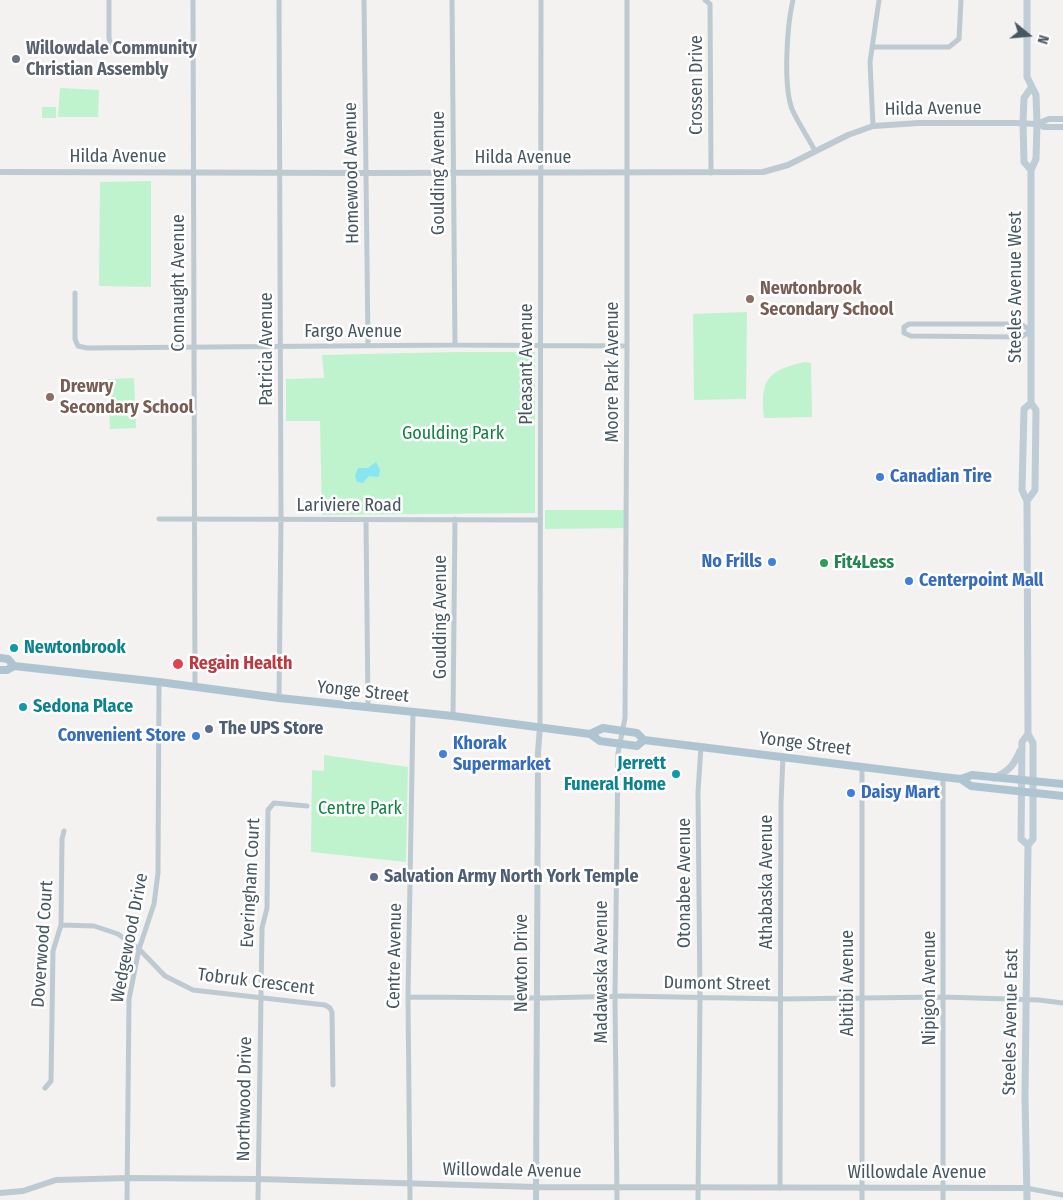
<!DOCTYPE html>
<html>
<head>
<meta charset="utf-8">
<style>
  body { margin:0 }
  #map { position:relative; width:1063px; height:1200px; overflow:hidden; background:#f4f1f1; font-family:"Fira Sans Condensed",sans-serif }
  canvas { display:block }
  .north { position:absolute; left:1003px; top:10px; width:50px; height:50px; -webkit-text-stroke:4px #fff; paint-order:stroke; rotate:107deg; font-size:14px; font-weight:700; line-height:20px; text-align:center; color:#475760 }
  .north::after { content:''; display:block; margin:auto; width:18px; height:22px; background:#475760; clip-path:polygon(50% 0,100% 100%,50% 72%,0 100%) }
</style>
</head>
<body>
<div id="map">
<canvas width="1063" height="1200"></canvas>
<div class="north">N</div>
</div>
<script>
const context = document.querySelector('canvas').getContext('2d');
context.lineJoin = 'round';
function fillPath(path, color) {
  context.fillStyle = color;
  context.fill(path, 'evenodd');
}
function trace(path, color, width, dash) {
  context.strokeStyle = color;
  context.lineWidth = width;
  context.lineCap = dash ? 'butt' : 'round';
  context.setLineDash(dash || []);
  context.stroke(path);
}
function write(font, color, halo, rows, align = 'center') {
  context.font = font + ' "Fira Sans Condensed",sans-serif';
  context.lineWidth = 5;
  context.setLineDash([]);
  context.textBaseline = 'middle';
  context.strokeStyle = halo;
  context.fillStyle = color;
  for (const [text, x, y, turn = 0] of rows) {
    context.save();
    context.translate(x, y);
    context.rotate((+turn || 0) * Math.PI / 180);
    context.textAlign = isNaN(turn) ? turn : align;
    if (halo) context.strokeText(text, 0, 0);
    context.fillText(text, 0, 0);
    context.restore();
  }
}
const green = new Path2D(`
  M60,88l39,2 -1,27h-40z
  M42,107h14v11h-14z
  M151,181v106l-52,-1 1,-104z
  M747,312l-1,87 -52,1 -1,-86z
  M457,352h78v161l-213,2 -2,-94h-34v-42l38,-1 -2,-23z
  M805,362l6,1 1,54 -48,1c-4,-38 3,-48 41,-56z
  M134,378l2,50 -26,1 -2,-50z
  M545,510h79v18l-79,1z
  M324,755l84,12 -2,95 -95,-10 1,-82 12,1z`);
const water = new Path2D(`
  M376,462l4,8 -1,6 -2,1 -8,-1 -6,7 -6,-1 -2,-6 3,-8h10z`);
const minor = new Path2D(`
  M193,0l2,687
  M364,0l4,346
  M452,0l3,345
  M705,0l5,4 1,169
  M793,0c-6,25 -10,85 -1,109 6,14 16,28 23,42
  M872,47h77l10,-8 2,-39
  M95,50h17l-3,-12v-38
  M873,126l-3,-64 9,-62
  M75,293v46l3,7 9,2 368,-3 172,1
  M909,324h112l10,7 -10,6 -110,-1 -7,-3v-6z
  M159,519l381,1
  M366,520l2,187
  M279,698l2,-178 -2,-520
  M453,716l2,-197
  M540,727l1,-727
  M943,777v423
  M61,925l33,1 24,8 21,15 26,27 28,14 132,15 5,3 2,4 1,73
  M408,997l136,1 79,-2 158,3 163,-2 95,3 24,3
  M45,1088l6,-7 2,-130 8,-26 1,-86 2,-8
  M780,1188l1,-385 2,-47
  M1026,1188l37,7
  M127,1200l2,-201 10,-50 15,-45 4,-31 1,-191
  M258,1200l4,-272 5,-20 1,-98 6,-7 33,3
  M410,1200l-2,-203 5,-285
  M617,1200l-2,-204 3,-243 7,-35 2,-372v-346
  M698,1200l2,-202 -2,-206 3,-46
  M862,1200v-433`);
const tertiary = new Path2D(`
  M1037,124l12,-5h14
  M0,172l366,1 397,-1 25,-7 60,-30 25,-9 46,-3h96l22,1 7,3h19
  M0,1193l23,-2 33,-11 72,-2 130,1 278,8 490,1
  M536,1200l2,-448 2,-25`);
const secondary = new Path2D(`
  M1031,170l-7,-8 -1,-39 1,-25 7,-10
  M1027,501l8,-11 1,-80 -5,-7v-233l5,-11 1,-35 -1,-29 -9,-18v-77
  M994,778c15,-7 20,-13 26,-27
  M1028,845l-7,-6 1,-97 6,-8
  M1027,1200l-2,-104 3,-251 5,-6v-96l-5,-9 -1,-233 -5,-11 2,-81 7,-6`);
const primary = new Path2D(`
  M0,658l8,1 6,7
  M0,670h7l7,-4 145,16 120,16 174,18 137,18 13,-6 34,5 7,7 299,37 18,2 11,-4 91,9
  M590,734l10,7 37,5 7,-6
  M961,779l10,7 92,10`);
const markers = [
  [16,59,5,"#6b7280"],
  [750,299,5,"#8d6e63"],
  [50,397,5,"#8d6e63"],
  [880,477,5,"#3f7fe0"],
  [772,562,5,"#3f7fe0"],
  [824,563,5,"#2e9e5b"],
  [909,581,5,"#3f7fe0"],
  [14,648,5,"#0f9aa8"],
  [178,664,6,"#e0444e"],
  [23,707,5,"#0f9aa8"],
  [209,729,5,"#5c6f8a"],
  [196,736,5,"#3f7fe0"],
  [443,754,5,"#3f7fe0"],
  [676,774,5,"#0f9aa8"],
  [851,793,5,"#3f7fe0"],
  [374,877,5,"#5c6f8a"]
];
const worshipNames = [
  ["Willowdale Community",26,49],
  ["Christian Assembly",26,70]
];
const streetNames = [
  ["Crossen Drive",697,85,-90],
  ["Hilda Avenue",933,109,-1],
  ["Hilda Avenue",118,157],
  ["Hilda Avenue",523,158],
  ["Homewood Avenue",352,173,-91],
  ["Goulding Avenue",439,173,-90],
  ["Connaught Avenue",179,283,-90],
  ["Steeles Avenue West",1016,287,-90],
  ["Fargo Avenue",353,332],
  ["Patricia Avenue",267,349,-90],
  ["Pleasant Avenue",527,364,-90],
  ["Moore Park Avenue",613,372,-90],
  ["Lariviere Road",349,506],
  ["Goulding Avenue",441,617,-90],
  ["Yonge Street",363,692,6],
  ["Yonge Street",805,744,7],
  ["Athabaska Avenue",767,882,-90],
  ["Everingham Court",251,883,-87],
  ["Otonabee Avenue",685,883,-90],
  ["Wedgewood Drive",130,938,-79],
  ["Doverwood Court",43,944,-86],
  ["Centre Avenue",395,956,-89],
  ["Newton Drive",522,963,-90],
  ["Madawaska Avenue",602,972,-90],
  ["Tobruk Crescent",256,982,7],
  ["Abitibi Avenue",848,983,-90],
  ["Dumont Street",717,984,1],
  ["Nipigon Avenue",930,988,-90],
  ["Steeles Avenue East",1011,1022,-89],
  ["Northwood Drive",245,1099,-89],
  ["Willowdale Avenue",512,1171,1],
  ["Willowdale Avenue",917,1173]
];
const educationNames = [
  ["Newtonbrook",760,289],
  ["Secondary School",760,310],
  ["Drewry",60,387],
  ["Secondary School",60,408]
];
const parkNames = [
  ["Goulding Park",453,434],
  ["Centre Park",360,809]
];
const shopNames = [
  ["Canadian Tire",890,477],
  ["No Frills",762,562,"right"],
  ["Centerpoint Mall",919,581],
  ["Convenient Store",186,736,"right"],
  ["Khorak",453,744],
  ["Supermarket",453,765],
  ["Daisy Mart",861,793]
];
const leisureNames = [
  ["Fit4Less",834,563]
];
const cultureNames = [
  ["Newtonbrook",24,648],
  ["Sedona Place",33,707],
  ["Jerrett",666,764,"right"],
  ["Funeral Home",666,785,"right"]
];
const healthNames = [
  ["Regain Health",189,664]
];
const serviceNames = [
  ["The UPS Store",219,729],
  ["Salvation Army North York Temple",384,877]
];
fillPath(green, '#bef3ce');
fillPath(water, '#88e6f3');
trace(minor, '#becad1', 5);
trace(tertiary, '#becad1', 6);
trace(secondary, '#beccd6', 7);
trace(primary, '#afc4d1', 8);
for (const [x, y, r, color] of markers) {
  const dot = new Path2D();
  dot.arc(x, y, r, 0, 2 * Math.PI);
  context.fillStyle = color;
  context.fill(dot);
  trace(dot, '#fff', 2);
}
write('bold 18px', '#5b616d', '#fff', worshipNames, 'left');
write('18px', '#475760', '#fff', streetNames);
write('bold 18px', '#785e54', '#fff', educationNames, 'left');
write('18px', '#118340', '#fff', parkNames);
write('bold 18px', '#366cbe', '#fff', shopNames, 'left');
write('bold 18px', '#27864d', '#fff', leisureNames, 'left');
write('bold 18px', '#0d838f', '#fff', cultureNames, 'left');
write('bold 18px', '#be3a42', '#fff', healthNames, 'left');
write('bold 18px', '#4e5e75', '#fff', serviceNames, 'left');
</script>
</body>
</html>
